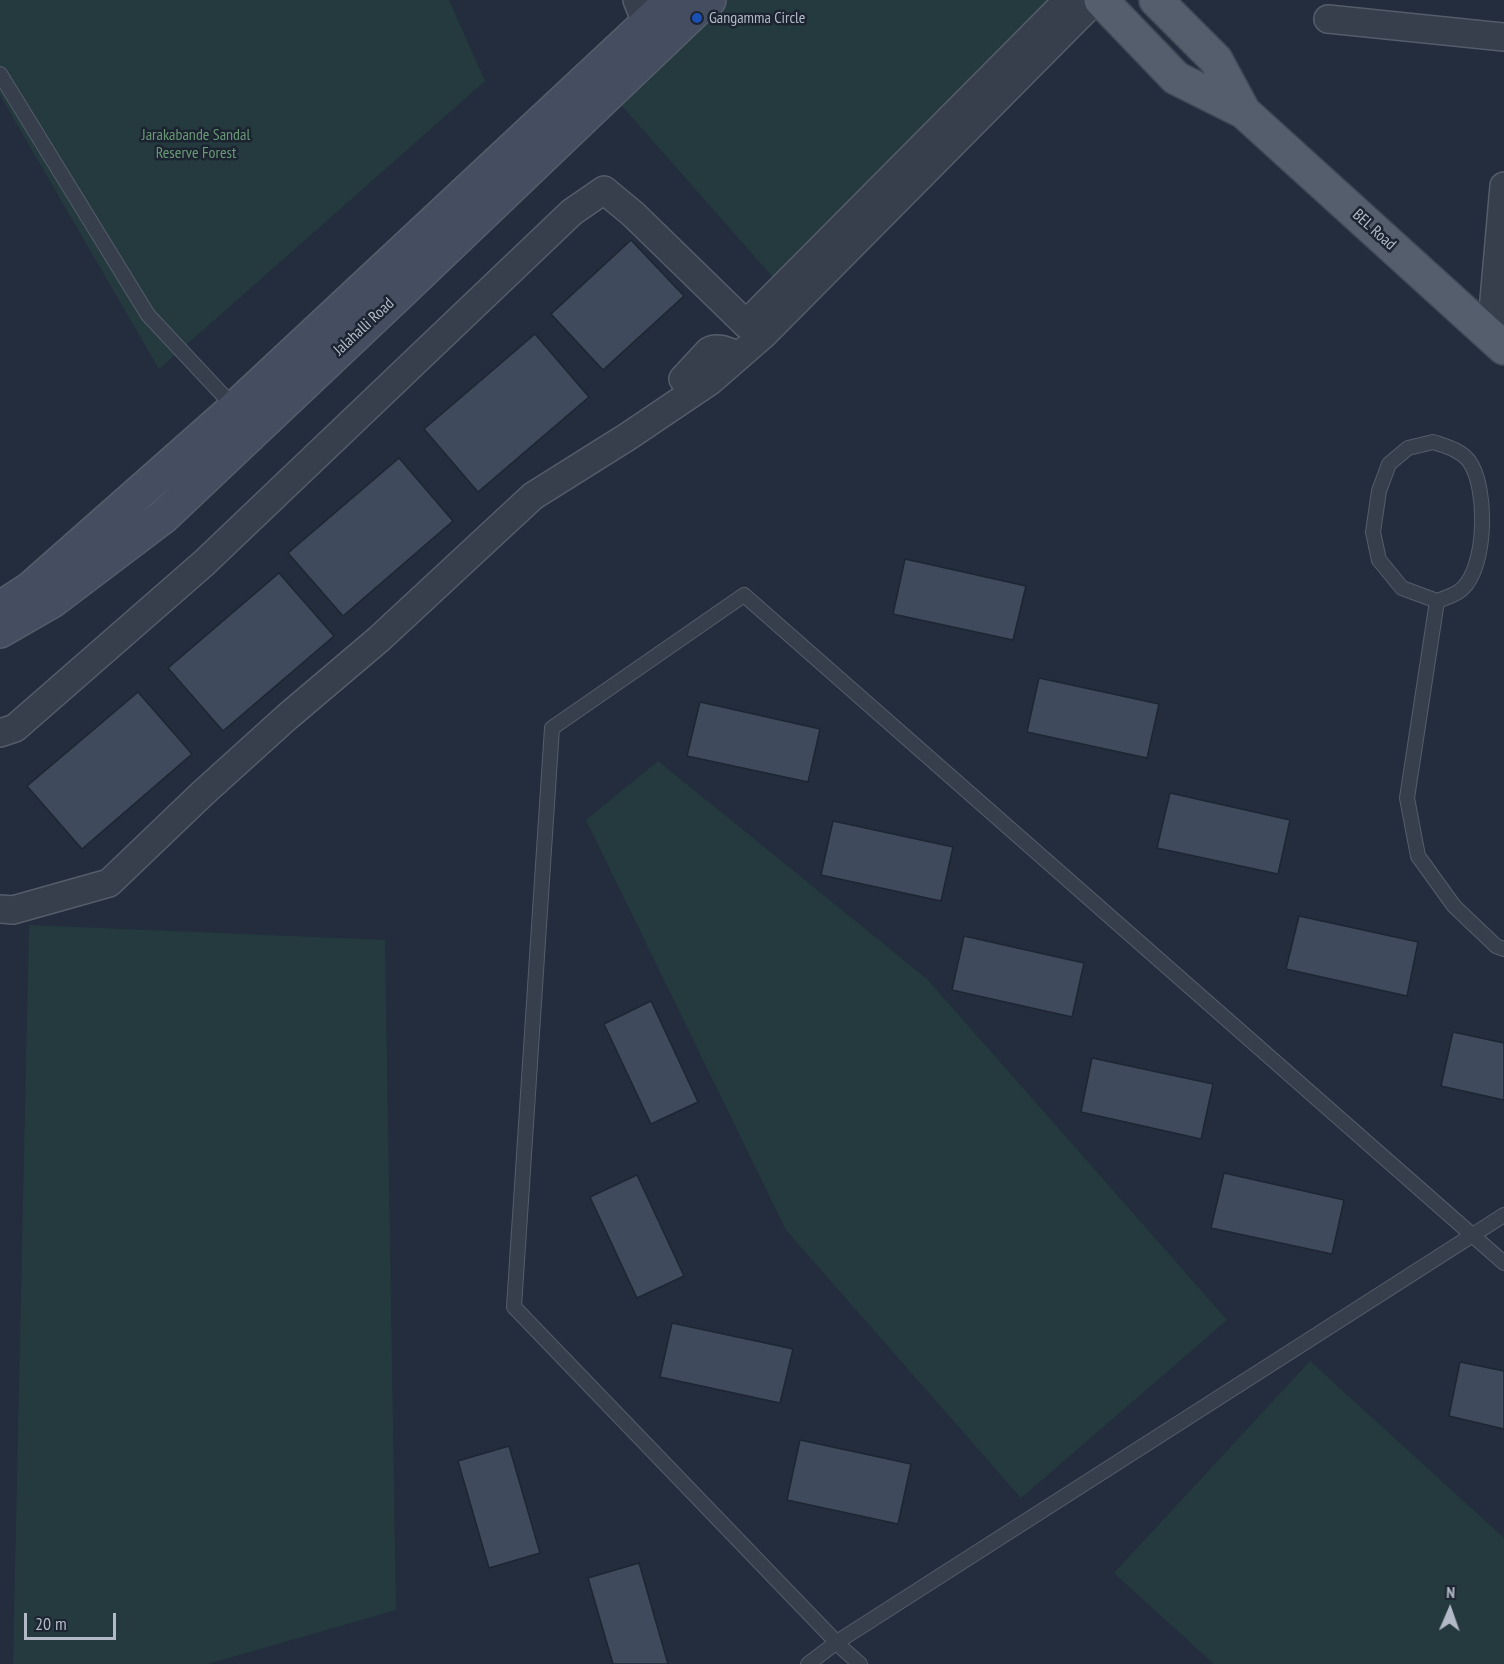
<!DOCTYPE html>
<html>
<head>
<meta charset="utf-8">
<style>
  body { margin:0 }
  #map { position:relative; width:1504px; height:1664px; overflow:hidden; background:#232d3d; font-family:"PT Sans Narrow",sans-serif }
  canvas { display:block }
  .north { position:absolute; left:1420px; top:1580px; width:60px; height:60px; -webkit-text-stroke:4px #1c2431; paint-order:stroke; rotate:2deg; font-size:16px; font-weight:700; line-height:24px; text-align:center; color:#b2bac8 }
  .north::after { content:''; display:block; margin:auto; width:21px; height:27px; background:#b2bac8; clip-path:polygon(50% 0,100% 100%,50% 72%,0 100%) }
  .scale { position:absolute; left:24px; top:1613px; width:92px; height:27px; box-sizing:border-box; border:3px solid #b2bac8; border-top:0; padding-left:8px; font-size:18px; line-height:21px; white-space:nowrap; color:#b2bac8; -webkit-text-stroke:4px #1c2431; paint-order:stroke }
</style>
</head>
<body>
<div id="map">
<canvas width="1504" height="1664"></canvas>
<div class="north">N</div>
<div class="scale">20 m</div>
</div>
<script>
const context = document.querySelector('canvas').getContext('2d');
context.lineJoin = 'round';
function fillPath(path, color) {
  context.fillStyle = color;
  context.fill(path, 'evenodd');
}
function trace(path, color, width, dash) {
  context.strokeStyle = color;
  context.lineWidth = width;
  context.lineCap = dash ? 'butt' : 'round';
  context.setLineDash(dash || []);
  context.stroke(path);
}
function write(font, color, halo, rows, align = 'center') {
  context.font = font + ' "PT Sans Narrow",sans-serif';
  context.lineWidth = 5;
  context.setLineDash([]);
  context.textBaseline = 'middle';
  context.strokeStyle = halo;
  context.fillStyle = color;
  for (const [text, x, y, turn = 0] of rows) {
    context.save();
    context.translate(x, y);
    context.rotate((+turn || 0) * Math.PI / 180);
    context.textAlign = isNaN(turn) ? turn : align;
    if (halo) context.strokeText(text, 0, 0);
    context.fillText(text, 0, 0);
    context.restore();
  }
}
const green = new Path2D(`
  M0,0h449l36,81 -326,288 -159,-274z
  M723,0h332l-277,283 -164,-186z
  M658,761l269,218 300,341 -206,178 -235,-268 -200,-410z
  M29,925l356,15 11,670 -188,54h-195z
  M1310,1361l194,177v126h-290l-100,-91z`);
const building = new Path2D(`
  M631,240l53,56 -81,74 -52,-56z
  M535,334l54,63 -111,95 -54,-63z
  M399,458l54,63 -110,95 -55,-63z
  M905,559l121,27 -13,54 -120,-26z
  M279,573l55,63 -111,95 -55,-63z
  M1039,678l120,26 -12,54 -120,-26z
  M138,692l54,62 -110,95 -55,-63z
  M700,702l120,27 -12,53 -121,-26z
  M1170,793l120,27 -12,54 -121,-26z
  M833,821l120,26 -12,54 -120,-26z
  M1299,916l119,26 -11,54 -121,-27z
  M964,936l120,27 -12,54 -120,-27z
  M651,1001l47,101 -47,22 -47,-100z
  M1453,1032l51,11v57l-63,-14z
  M1092,1058l121,26 -12,55 -120,-27z
  M1224,1173l120,27 -12,54 -121,-26z
  M637,1175l47,101 -47,22 -47,-101z
  M672,1323l121,26 -13,54 -120,-26z
  M1460,1362l44,9v58l-55,-13z
  M800,1440l111,24 -13,60 -111,-24z
  M509,1446l31,107 -51,15 -31,-107z
  M639,1563l29,101h-55l-25,-86z`);
const service = new Path2D(`
  M0,74l148,241 87,93
  M1433,442c12,4 28,8 36,19 19,26 18,106 -7,128 -6,6 -17,9 -25,12l-35,-13 -23,-28 -6,-28 6,-41 10,-27 19,-16z
  M1437,601l-30,197 11,58 36,50 42,40 8,3
  M808,1664l29,-22 667,-427
  M860,1664l-17,-15 -329,-342 38,-579 192,-133 760,668`);
const minor = new Path2D(`
  M637,0l9,22
  M1328,19l176,18
  M746,324l322,-324
  M1491,334l13,-148
  M683,379l26,-28c10,-5 20,1 30,5
  M0,733l15,-5 189,-165 368,-351 32,-22 29,24 113,110 18,10
  M0,909l13,1 96,-27 94,-90 84,-76 92,-78 154,-143 94,-59 83,-56 54,-47 331,-334`);
const secondary = new Path2D(`
  M2,607l28,-18 205,-181 437,-408
  M0,631l52,-30 111,-84 240,-227 293,-280 13,-10`);
const primary = new Path2D(`
  M1101,0l75,78 68,34 260,236
  M1156,0l60,60 28,52`);
const markers = [
  [697,18,6,"#1a4fb4"]
];
const poiNames = [
  ["Gangamma Circle",709,18]
];
const parkNames = [
  ["Jarakabande Sandal",196,135],
  ["Reserve Forest",196,153]
];
const streetNames = [
  ["BEL Road",1374,230,42],
  ["Jalahalli Road",364,327,-43]
];
fillPath(green, '#253a3e');
fillPath(building, '#3f4b5c');
trace(building, '#1e2633', 1.5);
trace(service, '#555d6b', 16);
trace(minor, '#555d6b', 30);
trace(secondary, '#555d6b', 36);
trace(primary, '#404856', 36);
trace(service, '#373f4d', 14);
trace(minor, '#373f4d', 27);
trace(secondary, '#454e60', 33);
trace(primary, '#555e6d', 33);
for (const [x, y, r, color] of markers) {
  const dot = new Path2D();
  dot.arc(x, y, r, 0, 2 * Math.PI);
  context.fillStyle = color;
  context.fill(dot);
  trace(dot, '#1c2431', 2);
}
write('16px', '#b2bac8', '#1c2431', poiNames, 'left');
write('16px', '#699975', '#1c2431', parkNames);
write('16px', '#b2bac8', '#1c2431', streetNames);
</script>
</body>
</html>
